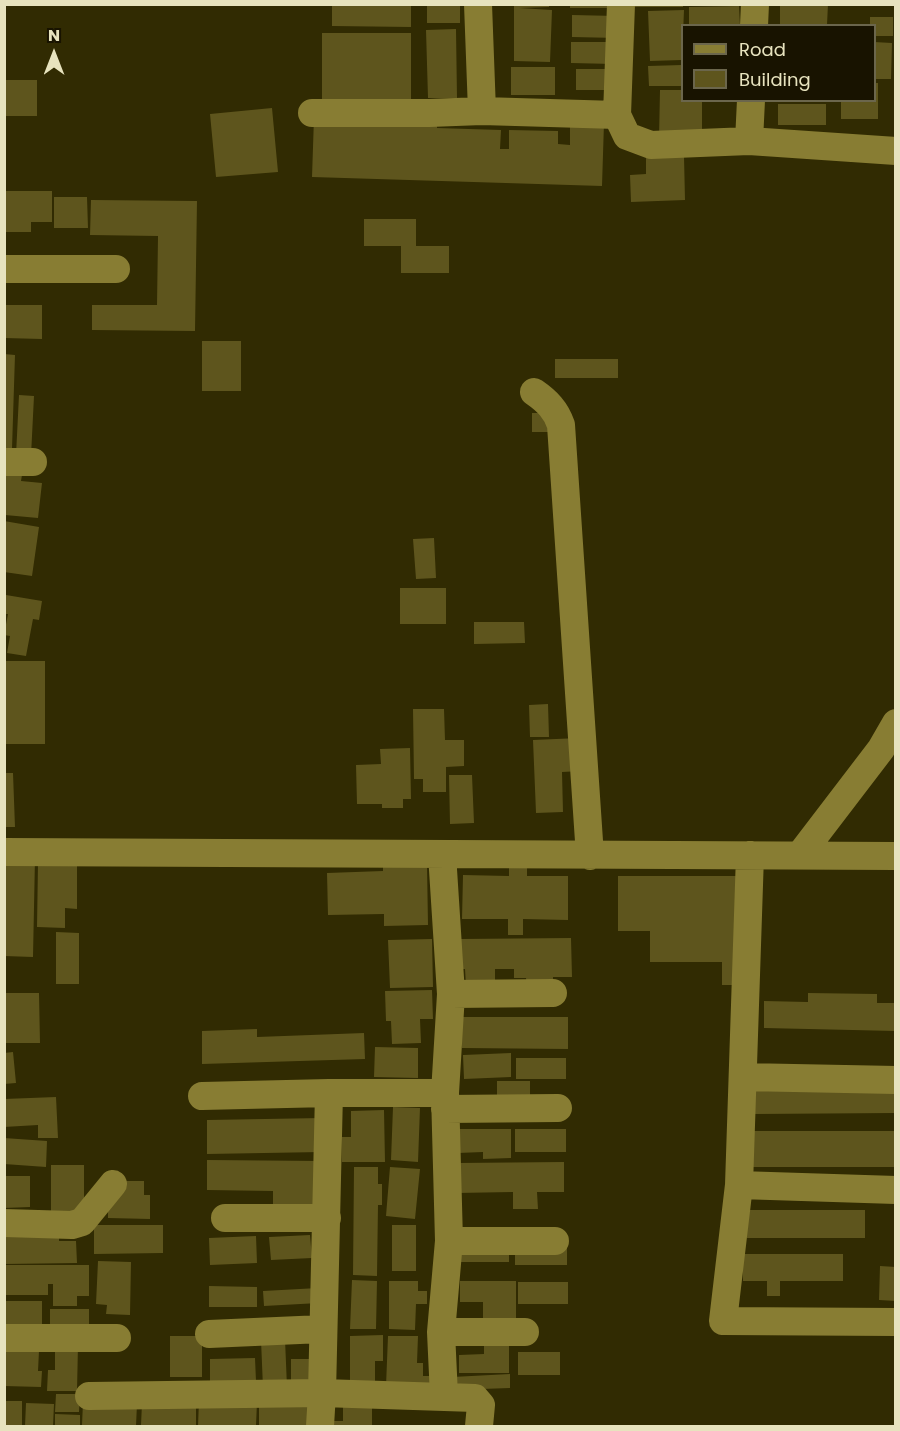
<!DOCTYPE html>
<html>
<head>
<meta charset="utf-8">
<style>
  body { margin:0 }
  #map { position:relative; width:900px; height:1431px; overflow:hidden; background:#312b02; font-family:Poppins,sans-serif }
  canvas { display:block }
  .frame { position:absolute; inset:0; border:6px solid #e7e3be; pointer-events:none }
  .legend { position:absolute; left:681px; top:24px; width:195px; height:78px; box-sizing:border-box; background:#181300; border:2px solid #6b664c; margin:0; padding:8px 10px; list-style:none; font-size:18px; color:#e7e3be }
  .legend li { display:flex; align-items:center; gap:12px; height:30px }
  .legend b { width:30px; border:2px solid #6b664c }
  .north { position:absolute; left:24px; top:24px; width:60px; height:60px; -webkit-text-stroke:4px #181300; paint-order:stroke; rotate:0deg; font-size:16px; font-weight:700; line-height:24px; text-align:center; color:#e7e3be }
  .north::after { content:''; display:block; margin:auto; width:21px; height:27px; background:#e7e3be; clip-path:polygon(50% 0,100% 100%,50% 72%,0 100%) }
</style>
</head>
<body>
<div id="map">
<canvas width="900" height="1431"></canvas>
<div class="frame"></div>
<ul class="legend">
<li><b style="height:8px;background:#887d33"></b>Road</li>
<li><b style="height:16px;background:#5e551d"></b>Building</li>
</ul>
<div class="north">N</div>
</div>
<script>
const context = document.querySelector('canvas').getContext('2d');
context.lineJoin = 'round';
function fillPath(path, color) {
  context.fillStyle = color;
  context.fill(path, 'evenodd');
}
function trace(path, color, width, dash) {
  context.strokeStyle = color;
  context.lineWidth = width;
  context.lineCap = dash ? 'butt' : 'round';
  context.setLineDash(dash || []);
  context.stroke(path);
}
const building = new Path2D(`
  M332,4h79v23l-79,-1z
  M427,4h33v19h-33z
  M514,4h35v3l-30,1 33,2 -2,52 -36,-1z
  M570,4h43v4h-43z
  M631,4h52v3h-52z
  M780,4h48l-1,21 -47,-1z
  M739,6l1,20h-51v-19z
  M684,10l-2,50 -32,1 -2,-50z
  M572,15l45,1v22l-45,-1z
  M870,17h23v19h-19v-10h-4z
  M456,29l1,69h-29l-2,-68z
  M322,33h89v67h-89z
  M571,42h43l-1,22 -42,-1z
  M874,42l18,1 -1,36h-17z
  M682,65v21h-33l-1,-20z
  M511,67h44v28h-44z
  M576,69h34v21h-34z
  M4,80h33v36h-33z
  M874,83h4v36h-37v-19h33z
  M660,90h22v10h20v39h-43z
  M778,104h48v21h-48z
  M272,108l6,64 -62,5 -6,-63z
  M314,117l123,5v6l64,2 -1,19h9v-19l49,1v13l12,1v-23l34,1 -2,63 -290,-9z
  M684,156l1,44 -54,2 -1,-27 16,-1v-17z
  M4,191h48v31h-21v10h-27z
  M54,197h33l1,31h-34z
  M91,200l106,1 -2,130 -103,-1v-25h65l1,-69 -68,-1z
  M364,219h52v27h33v27h-48v-27h-37z
  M4,305h38v34l-38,-1z
  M202,341h39v50h-39z
  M4,354l11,1 -3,94 -8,-1z
  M555,359h63v19h-63z
  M19,395l15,1 -3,60 -15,-1z
  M532,413h21v19h-21z
  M5,473l17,2 -1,6 21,2 -4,35 -33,-3z
  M4,521l35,6 -7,49 -28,-4z
  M434,538l2,40 -20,1 -3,-40z
  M400,588h46v36h-46z
  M6,595l36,6 -3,19 -6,-1 -7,37 -19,-3 3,-17 -6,-1 4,-21h-4z
  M474,622h50l1,21 -51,1z
  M4,661h41v83h-41z
  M548,704l1,33h-19l-1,-32z
  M413,709h31l1,31h19v26l-18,1v25h-23v-13h-9z
  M579,738l2,33 -19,1 1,40 -27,1 -3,-73z
  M410,748l1,51h-8v9h-21v-4h-25l-1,-39 25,-1 -1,-15z
  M4,773h9l2,54h-11z
  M449,775h23l2,48 -24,1z
  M4,857l31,1 -2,99 -29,-1z
  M509,861h18v15h41v44l-45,-1v16h-15v-16h-46l1,-44 46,1z
  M38,862h39v47l-12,-1v20l-28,-1z
  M427,864l1,61 -44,1v-12l-56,1 -1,-42 56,-2v-6z
  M618,876h124v109h-20v-23h-72v-31h-32z
  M56,932l23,1v51h-23z
  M571,938l1,39h-19v10h-26l-1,-9h-12v-9h-19v17h-29l-1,-17h-5v-30z
  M432,939l1,48 -43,1 -2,-48z
  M432,990l1,29h-13l1,24 -29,1 -1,-23h-5l-1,-30z
  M4,993h35l1,50h-36z
  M808,993l69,1v9h19v28l-132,-3v-27l44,1z
  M462,1017h106v32l-106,-1z
  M257,1029v8l107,-4 1,26 -163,5v-33z
  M375,1047l43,1v30l-44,-1z
  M13,1052l3,31 -12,1v-31z
  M511,1053v24l-47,2 -1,-24z
  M516,1058h50v21h-50z
  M497,1081h33v16h-33z
  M896,1088v25l-142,1v-25z
  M56,1097l2,41h-20v-13l-34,2v-28z
  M393,1107l27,1 -2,54 -27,-2z
  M384,1110l1,52h-43v-25h9v-26z
  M322,1118v34l-115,2v-34z
  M458,1129h53v29l-28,1v-7l-25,1z
  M515,1129h51v23h-51z
  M752,1131h144v36h-144z
  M4,1138l43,3 -1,26 -42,-3z
  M207,1160l115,1 -1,45 -48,-1v-14l-66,-1z
  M564,1162v30h-27l1,17h-25v-17l-57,1v-30z
  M51,1165h33v47h-33z
  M354,1167h24v17h4v21h-4l-1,71 -24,-1z
  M390,1167l30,2 -5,50 -29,-3z
  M4,1176h26v31l-26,1z
  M122,1181h22v14h6v24l-42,-1v-24z
  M747,1210h118v28h-118z
  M94,1225h69v28l-69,1z
  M392,1225h24v46h-24z
  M59,1231v10h17l1,22 -73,1v-32z
  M310,1235l2,23 -41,2 -2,-23z
  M256,1236l1,27 -47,2 -1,-27z
  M515,1242h52v23h-52z
  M459,1243h50v19h-50z
  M743,1254h100v27h-63v15h-13v-15h-24z
  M98,1261l33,1 -1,53 -24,-1 1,-9 -11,-1z
  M4,1265h85v31h-12v10h-24v-22h-5v11h-44z
  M880,1266l16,1v34l-17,-1z
  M352,1280l25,1 -1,48h-26z
  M389,1281h29v10h9v13h-11l-1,26 -26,-1z
  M460,1281h56v41h-33v-20h-23z
  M518,1282h50v22h-50z
  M209,1286l48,1v20h-48z
  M318,1288l1,15 -55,3 -1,-15z
  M4,1301h38v28h-38z
  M50,1309h39v17h-39z
  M383,1335v26h-8v24h-25v-49z
  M170,1336h32v41h-32z
  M388,1336h30l-1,27h6v13h7v11l-44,-1z
  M285,1339l2,48 -24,1 -2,-48z
  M484,1339h25v34h-50v-18l25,-1z
  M55,1345h23l-1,46h-30l1,-21h7z
  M4,1350l35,1 -1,20h4l-1,16 -37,-1z
  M518,1352h42v23h-42z
  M255,1358l1,23 -46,1v-23z
  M291,1359h27v28h-27z
  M510,1374v14l-57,2 -1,-13z
  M56,1394h24l-1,18h-24z
  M259,1399h55v27h-55z
  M199,1400l58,2 -1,24h-58z
  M4,1401h18v24h-18z
  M343,1401h29v25h-41v-5h12z
  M83,1402l54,2 -1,22 -54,-1z
  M26,1403l28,1 -1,22h-28z
  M142,1403l54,1v22l-55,-1z
  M55,1414l25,1v11h-25z`);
const minor = new Path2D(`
  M478,4l4,107 135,4
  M621,4l-4,111 10,21 24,9 98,-4 147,10
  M754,26l1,-22
  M312,113h117l53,-2
  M749,141l2,-41
  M4,269h112
  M534,392c13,9 22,18 27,33l29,431
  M4,462h29
  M4,852l892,4
  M750,855l-11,330 -16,136 173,1
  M800,855l81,-106 15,-26
  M451,994l102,-1
  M743,1077l153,3
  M202,1096l127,-3
  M445,1109l113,-1
  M739,1185l157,5
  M225,1218h102
  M4,1223l68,2 10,-3 31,-38
  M449,1241h106
  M441,1332h84
  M209,1334l113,-5
  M4,1338h113
  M89,1396l233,-3 153,5 6,7 -2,21
  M444,1396l-3,-64 8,-91 -4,-148
  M320,1426l2,-33 7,-300h116l6,-99 -9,-140`);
fillPath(building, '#5e551d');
trace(minor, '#887d33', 28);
</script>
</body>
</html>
